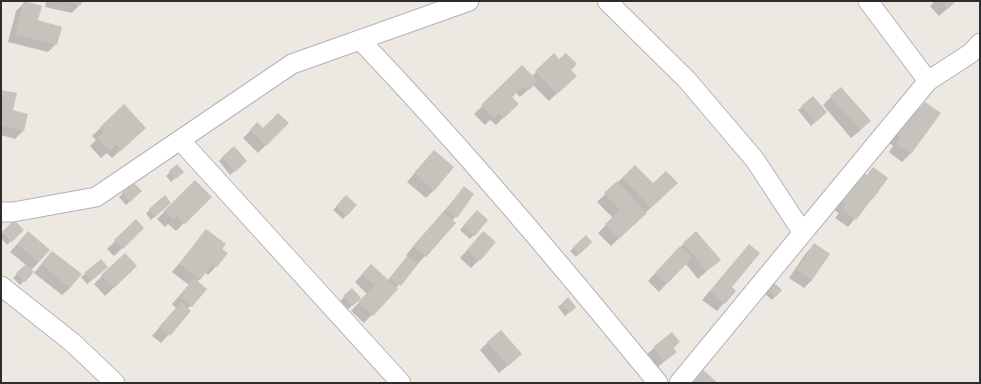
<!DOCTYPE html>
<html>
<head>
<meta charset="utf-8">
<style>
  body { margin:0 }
  #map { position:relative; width:981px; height:384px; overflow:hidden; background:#ede8e1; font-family:Manrope,sans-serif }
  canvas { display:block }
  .frame { position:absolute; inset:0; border:2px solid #2d2d2d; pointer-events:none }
</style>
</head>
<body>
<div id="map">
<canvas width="981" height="384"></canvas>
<div class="frame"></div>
</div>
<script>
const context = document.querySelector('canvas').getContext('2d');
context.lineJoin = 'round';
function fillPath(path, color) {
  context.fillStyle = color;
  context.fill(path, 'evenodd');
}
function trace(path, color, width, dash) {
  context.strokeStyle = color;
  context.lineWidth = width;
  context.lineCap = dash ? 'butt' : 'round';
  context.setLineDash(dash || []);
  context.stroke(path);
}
const shadow = new Path2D(`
  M46,1h37l-11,12 -27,-6z
  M935,1h21l-17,15 -9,-10z
  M24,3l32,41 -8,8 -40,-10 8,-31z
  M554,55l15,15 -2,14 -18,17 -16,-16 -13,12 -4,-4 -5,5 6,6 -21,21 -6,-5 -5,5 -11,-11 48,-47 10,9z
  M1,91l22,40 -8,8 -14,-4z
  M831,97l31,32 -11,9 -28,-33z
  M925,103l15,11 -30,40 -8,8 -13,-10 4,-6 -6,-5z
  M124,106l13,29 -25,23 -5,-5 -6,5 -11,-12 6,-6 -4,-4z
  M802,107l20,9 -11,10 -13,-16z
  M288,123l-30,30 -15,-15 14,-14 6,5z
  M434,151v39l-8,8 -19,-16z
  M223,157l19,8 -12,10 -11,-14z
  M177,165l2,10 -8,7 -5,-6z
  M635,166l18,19 15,6 -57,55 -13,-13 15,-15 -16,-16z
  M862,173l10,25 -24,29 -13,-9 4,-5 -8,-5z
  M195,181l15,16 -34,34 -8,-7 -3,3 -8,-8z
  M133,183l8,8 -15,14 -7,-8z
  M464,188l9,6 -21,27 3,2 -91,100 -13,-12 16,-17 -12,-12 16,-17 16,16 21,-25 -2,-1z
  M346,197l10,8 -13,14 -10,-9z
  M166,207l-15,13 -5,-7 4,-3z
  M473,215l1,20 -4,4 -10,-9z
  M136,221l7,7 -29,28 -7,-7z
  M14,222l8,8 -15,15 -6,-7v-3z
  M206,231l21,23 -19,21 -3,-3 -8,10 -6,24 -4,3 3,2 -29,32 -9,-7 24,-28 -4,-4 17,-19 -17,-13z
  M28,232l11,30 -8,8 2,2 -13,13 -7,-7 13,-13 -16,-13z
  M483,232l-4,28 -8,8 -11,-10z
  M696,233l23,27 -21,19 -13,-16 -26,29 -11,-11 27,-29z
  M586,236l5,6 -15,15 -6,-6z
  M749,245l-25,58 -7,8 -15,-11z
  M814,245l-2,35 -8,8 -15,-10 17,-25z
  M45,260l25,28 -8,7 -28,-22z
  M136,266l-31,30 -11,-12 8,-8z
  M103,271l-16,13 -6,-7 4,-3z
  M773,284l8,6 -9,10 -8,-7z
  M352,290l8,8 -12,11 -8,-8z
  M568,299l3,12 -6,5 -7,-9z
  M671,333l8,9 -6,7 2,3 -19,17 -11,-13z
  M488,342l24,20 -13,11 -19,-23z`);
const building = new Path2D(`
  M24,1l18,5 -4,14 24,7 -5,18 -42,-11z
  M64,1h18l-1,4z
  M941,1h15l-8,8z
  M554,53l5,6 7,-6 11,11 -6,6 6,6 -20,18 -22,-23z
  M522,65l16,16 -9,9 -5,-4 -12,11 7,7 -15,14 -5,-5 -5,5 -13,-13z
  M841,87l30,34 -11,9 -30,-34z
  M1,90l16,3 -4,17 15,4 -4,17 -23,-5z
  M813,96l14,16 -11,10 -15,-16z
  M925,102l16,11 -30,41 -15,-10 5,-6 -7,-5 15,-21 5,4z
  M124,104l22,24 -25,23 -5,-6 -6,6 -13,-13 7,-6 -4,-5z
  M278,113l11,10 -23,23 -16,-16 7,-8 6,6z
  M234,146l13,15 -12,11 -13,-15z
  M434,150l20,17 -20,24 -20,-18z
  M177,164l7,8 -8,7 -7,-8z
  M635,165l18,18 13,-12 12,12 -27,25 -29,-30z
  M873,167l15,11 -15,21 -21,-15 10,-13 5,4z
  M195,180l17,17 -27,27 -8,-8 -4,4 -9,-9z
  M617,181l30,32 -28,26 -14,-15 15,-14 -16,-17z
  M133,182l9,9 -12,11 -8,-9z
  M850,183l22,16 -16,21 -14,-11 4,-4 -8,-6z
  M464,186l10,8 -17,24 -11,-8z
  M165,195l6,8 -16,14 -6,-8z
  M346,195l11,10 -10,11 -11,-10z
  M477,210l11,10 -13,16 -12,-10z
  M443,212l13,11 -30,34 -13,-11z
  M136,219l8,9 -21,21 -9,-9z
  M14,220l10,10 -12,12 -10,-10z
  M206,229l20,15 -4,5 6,4 -11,14 -4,-3 -13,16 -21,-16z
  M28,231l22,19 -11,12 -22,-18z
  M483,231l13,11 -16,19 -13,-11z
  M696,231l25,29 -14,11 -24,-28z
  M586,235l6,7 -12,12 -7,-7z
  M814,243l16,11 -18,26 -15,-10z
  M749,244l11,9 -28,34 4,4 -11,13 -15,-13z
  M680,246l12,12 -25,26 -12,-11z
  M52,251l30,23 -12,14 -29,-24z
  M125,253l12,13 -23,22 -13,-13z
  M407,256l11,8 -17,22 -11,-8z
  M101,259l7,8 -17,14 -7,-8z
  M26,264l8,8 -9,10 -9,-9z
  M371,264l27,25 -25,27 -15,-14 17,-17 -13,-11z
  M194,278l13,11 -15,18 -13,-11z
  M773,282l9,8 -6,7 -9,-8z
  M352,288l9,10 -8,8 -10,-10z
  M568,297l8,10 -6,6 -8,-10z
  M181,302l10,9 -21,25 -11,-9z
  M501,330l21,24 -14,12 -21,-24z
  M672,332l8,10 -7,6 4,4 -13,10 -11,-15z
  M701,368l17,15h-30z`);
const minor = new Path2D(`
  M607,1l80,79 68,80 48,73
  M868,1l60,80
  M360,40c105,110 202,226 298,343
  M180,140l221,243
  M1,212h12l83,-15 196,-133 177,-63
  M1,286l72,57 42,40
  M679,383l249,-302 43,-28 9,-10`);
fillPath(shadow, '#0003');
fillPath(building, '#c6c2bc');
trace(minor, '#b1b3bc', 21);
trace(minor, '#fff', 19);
</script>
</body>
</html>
